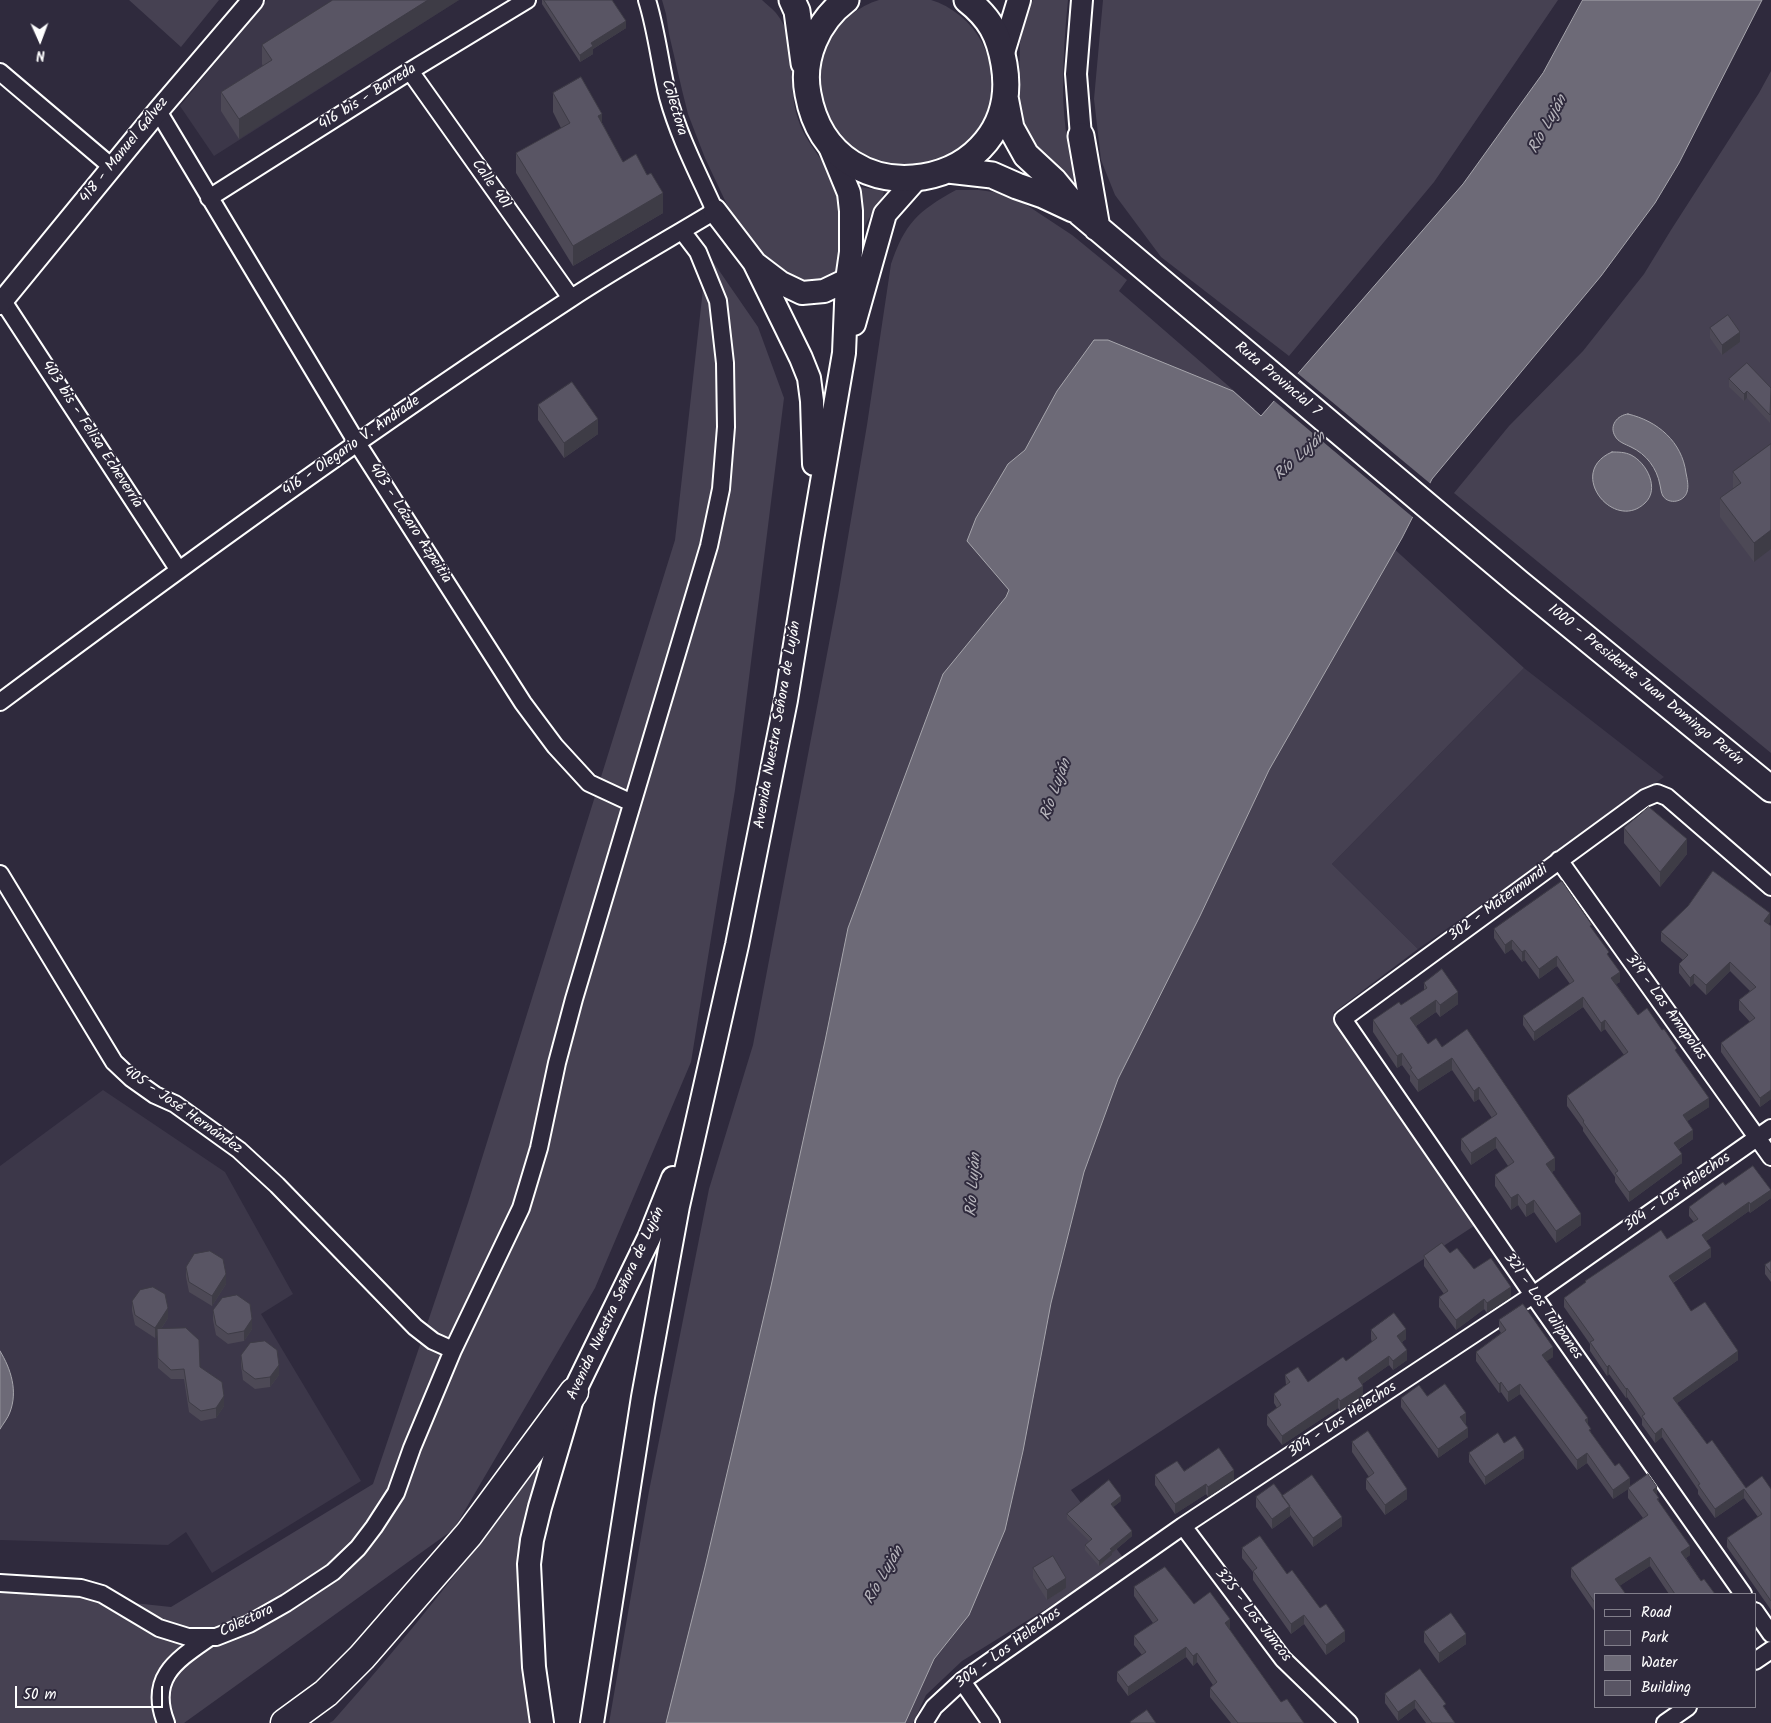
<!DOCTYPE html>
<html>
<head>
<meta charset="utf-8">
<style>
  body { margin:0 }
  #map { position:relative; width:1771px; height:1723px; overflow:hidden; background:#2f2a3d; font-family:Kalam,sans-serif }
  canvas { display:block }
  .legend { position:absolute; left:1594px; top:1593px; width:162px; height:115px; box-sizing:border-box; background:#2f2a3d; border:1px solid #827f8b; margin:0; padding:6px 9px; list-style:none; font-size:15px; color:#fff }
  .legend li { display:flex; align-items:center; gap:10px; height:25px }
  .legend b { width:25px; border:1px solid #827f8b }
  .north { position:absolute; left:15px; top:15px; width:50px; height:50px; -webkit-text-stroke:4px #2f2a3d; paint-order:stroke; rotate:178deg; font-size:14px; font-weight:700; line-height:20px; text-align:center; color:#fff }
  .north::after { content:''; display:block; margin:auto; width:18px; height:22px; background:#fff; clip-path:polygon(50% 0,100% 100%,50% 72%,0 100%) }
  .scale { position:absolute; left:15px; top:1686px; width:148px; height:22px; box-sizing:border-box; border:2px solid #fff; border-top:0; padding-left:6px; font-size:15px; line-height:18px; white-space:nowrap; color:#fff; -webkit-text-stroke:4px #2f2a3d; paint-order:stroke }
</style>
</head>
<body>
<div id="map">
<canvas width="1771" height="1723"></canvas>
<ul class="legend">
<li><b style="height:6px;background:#2f2a3d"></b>Road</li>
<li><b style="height:14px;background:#464152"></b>Park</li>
<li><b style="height:14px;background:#6d6a77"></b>Water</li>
<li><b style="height:14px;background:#595564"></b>Building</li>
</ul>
<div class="north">N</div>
<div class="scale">50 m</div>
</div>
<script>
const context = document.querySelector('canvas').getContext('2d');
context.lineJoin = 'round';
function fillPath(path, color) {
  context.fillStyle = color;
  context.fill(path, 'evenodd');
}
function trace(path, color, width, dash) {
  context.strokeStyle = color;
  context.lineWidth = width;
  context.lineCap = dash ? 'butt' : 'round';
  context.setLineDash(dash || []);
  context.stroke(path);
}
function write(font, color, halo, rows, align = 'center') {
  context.font = font + ' Kalam,sans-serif';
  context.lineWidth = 4;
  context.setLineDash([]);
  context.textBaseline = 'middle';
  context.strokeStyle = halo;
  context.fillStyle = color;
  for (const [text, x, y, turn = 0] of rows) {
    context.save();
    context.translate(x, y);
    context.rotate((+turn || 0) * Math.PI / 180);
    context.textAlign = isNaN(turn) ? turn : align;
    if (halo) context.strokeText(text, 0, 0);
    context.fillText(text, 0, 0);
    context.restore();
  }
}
const built = new Path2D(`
  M267,0h192l-245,156 -34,-50z
  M1524,668l140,109 -246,172 -86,-85z
  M103,1090l122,82 68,122 -32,20 100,167 -149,92 -26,-41 -18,13 -168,-5v-374z`);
const green = new Path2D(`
  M818 83a87 87 0 1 1 174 0a87 87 0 1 1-174 0Z
  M129,0h90l-38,47z
  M662,0h100c4,4 10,8 14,13 25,30 10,71 22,106 8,26 30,44 39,69 6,19 9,64 1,83 -4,8 -13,13 -20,16l-38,-11 -43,-50 -32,-68 -17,-44 -6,-24 -13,-56 -3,-20z
  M1033,0h35c-3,29 -5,59 -5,88 0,36 7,72 14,107l-37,-34 -22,-42 2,-76 6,-27z
  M1103,0h455l-124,182 -145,174 -128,-99 -46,-62 -14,-35 -7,-61z
  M1771,71v682l-317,-260 55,-67 74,-75 61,-77 27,-44 88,-137z
  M860,187l24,4c-1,11 -14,23 -19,35 -5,14 -6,30 -9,44l1,-77z
  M956,190h23l22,3 18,7 53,35 55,45 -8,11 136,118 -81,70 -414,1244h-151l40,-232 60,-302 44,-144 85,-449 29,-171 24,-161c14,-41 27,-53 65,-74z
  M707,253l51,74 26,71 -49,392 -44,272 -96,226 -141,241 -270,194h-184v-133l31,2 140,15 202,-123 95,-281 207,-663z
  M1354,512l170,156 -192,196 86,85 -85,64 141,213 -403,264 54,70 -163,101 -36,34 -13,28h-31l170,-534z
  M544,1459l-18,84 6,180h-203l4,-2c75,-84 143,-172 211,-262z`);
const water = new Path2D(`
  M1583,0h179l-83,163 -24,40 -54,73 -169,203 -30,59 -133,232 -69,146 -82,163 -34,93 -33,131 -28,148 -18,79 -36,85 -35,44 -29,64h-239l39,-156 66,-281 54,-245 23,-113 95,-254 63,-77 3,-7 -42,-49 9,-23 32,-54 17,-14 32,-59 37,-51h14l125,51 28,25 202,-232 80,-111z
  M1628,414c30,7 54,28 58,59 1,5 3,13 1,19 -3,10 -18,13 -24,4 -2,-3 -2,-7 -3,-11 -3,-17 -14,-31 -29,-38 -6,-3 -13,-5 -16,-11 -6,-10 2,-21 13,-22z
  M1612,452c6,0 13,0 19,3 16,8 29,34 14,48 -31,30 -80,-31 -33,-51z
  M0,1351c11,18 18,40 10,61 -2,6 -7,12 -10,17z`);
const pier = new Path2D(`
  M1296,372l136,113 -17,34 -143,-120z`);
const minor = new Path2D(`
  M410,71l161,227
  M0,72l112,95
  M158,111l199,332 166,260 32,43 34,37 43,20
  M209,198l201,-127 117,-71
  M3,301l175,268
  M0,702c187,-139 375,-276 570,-403 47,-31 97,-59 145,-88 -17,-38 -36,-74 -47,-114 -8,-32 -11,-65 -21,-97
  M1559,860l212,297
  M0,874l114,188 17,16 24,17 20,9 64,46 38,35 138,142 18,14 20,9
  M1183,1526l100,133 66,64
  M0,1583l81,5 21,6 57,34 29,9h28l33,-13 37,-21 47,-31 25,-24 16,-21 22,-34 16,-45 41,-98 68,-142 18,-60 18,-85 17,-64 135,-453 12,-57 5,-62 -1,-64 -7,-62 -20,-49 -16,-21
  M1743,1594l-210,-299 -190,-276 302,-221 12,-5 10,4 104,90
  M1755,1611l16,23
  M1755,1661l16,-11
  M962,1681l29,42
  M166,1723c-18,-46 11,-63 44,-86
  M924,1723l10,-16 28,-26 221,-155 350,-231 238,-167
  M1665,1723l23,-16`);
const tertiary = new Path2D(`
  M1081,136l-5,-62 6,-74
  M0,304l158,-193 95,-111`);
const secondary = new Path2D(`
  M1002,56l17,-56
  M715,211l39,51 47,96 8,20 3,23 2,63
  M756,264l25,19 21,10 22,-2 23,-11
  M854,324l31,-110 31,-35
  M542,1723l-8,-56 -5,-103 3,-24 8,-33 34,-115 75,-154 24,-60
  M592,1723l51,-326 35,-191 59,-261 49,-245 26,-160 32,-187 3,-73 4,-28v-41l-2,-18 -21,-51`);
const primary = new Path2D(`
  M792,0l5,11 7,52
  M846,0c-28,21 -45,58 -38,94 24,133 218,98 196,-30 -5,-29 -14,-46 -37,-64
  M1005,97l6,31 15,27 28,26 27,33 438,369 252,206
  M1081,136l16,92
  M948,170l44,5 25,11 26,9 30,14`);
const motorway = new Path2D(`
  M285,1723l41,-30 36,-36 107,-123 105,-142`);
const wall = new Path2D(`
  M333,0l-94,139 -18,-28v-19l42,-26 -1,-2v-19z
  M542,0h70l14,28 -33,21v5l-13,8 -38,-58z
  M553,93l49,30 21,39 24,13 16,38 -90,53 -57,-93v-20l45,-25 -8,-16z
  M1710,328l30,14 -18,13 -12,-17z
  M1729,379l42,9 -1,35 -23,-25 -3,3 -15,-14z
  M538,405l60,29 -34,24 -26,-38z
  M1771,444l-17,118 -34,-45v-19l13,-9v-17z
  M1624,828l63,26 -27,33 -36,-44z
  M1770,922l-2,2 3,2v173l-11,8 -39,-55v-9l29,-21 -11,-12v-10l11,-9 -20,-20 -24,24 -12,-12 -4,4 -11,-14v-9l4,-4 -22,-19v-9z
  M1592,928l17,29 11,25 -4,2 22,31 39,39 32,53 -22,14 6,18 -14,10 3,14 -53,39 -14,-20v-5l-32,-46v-3l-16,-22v-10l57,-41 -19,-26 -4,3 -18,-25 -49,34 -11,-16v-9l47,-32 -13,-18 -18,13 -14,-19 -3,2 -10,-13 -7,5 -11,-16v-9z
  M1424,983l34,21 -18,13 -4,-5 -20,14 12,18 14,3 113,123 -3,2 29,53 -25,18 -22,-31 -8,5 -8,-12 -7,5 -16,-24v-11l13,-9 -12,-18 -25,17 -10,-15v-11l31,-21 -13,-19 -5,3 -22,-32 -34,22 -8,-11v-5l-8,-11 -5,3 -24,-36v-12l28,-15 23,-15z
  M1725,1185l46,13 -21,15 -1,-2 -43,30 5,16 -38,26 18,28 47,49 -61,43 30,41 39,44 25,1v121l-44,-63v-9l31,-21 -14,-19 -29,20 -17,-24v-4l-36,-53 -7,6 -13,-18v-6l-15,-22 -1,1 -17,-24 -2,2 -17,-25v-7l-26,-37v-9l21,-15v-2l82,-42 27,-17 -5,-6v-9z
  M1450,1253l24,16 37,28 -24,16 -3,-4 -28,21 -17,-23v-10l5,-3 -20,-28v-10z
  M1771,1261v21l-6,-8v-9z
  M186,1267l40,17 -14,22 -23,-14 -3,-15z
  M132,1301l36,17 -7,11 39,38 24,39 -8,12 -15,3 -12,-9 -5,-33h-13l-13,-11 -1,-34 -2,4 -20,-13 -3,-14z
  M213,1310l39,19 -8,12 -16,3 -12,-9 -3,-15z
  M1499,1320l54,37 -7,4 42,64 3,8 39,54 27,8 2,7 31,53 -4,3 15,23 14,13h-46l-19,-28 -31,20 6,8h-30v18l-24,-35v-9l72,-50 -15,-20v-9l-15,10 -26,-36 -10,7 -57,-76 -12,8 -7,-10 -2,1 -23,-32v-9l25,-19 -2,-3z
  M1371,1330l35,9 -4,3 5,18 -14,10 -4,-5 -27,19 1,11 -23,16 -2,-3 -56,37 -15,-20v-10l10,-7 -3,-5v-9l12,-9 -1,-10 23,7 38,-21 26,-19 -1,-3z
  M241,1355l38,20 -9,12 -15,2 -12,-9 -2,-15z
  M1427,1396l39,27 -1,1 3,13 -30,21 -37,-51v-9z
  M1352,1442l55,57 -22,16 -19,-26v-10l3,-2 -17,-25z
  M1504,1443l20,15 -39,27 -16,-23v-9z
  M1155,1475l79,5 -26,17 -2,-3 -31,20 -20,-29z
  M1282,1496l60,30 -29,21 -23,-32v1l-18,13 -16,-22v-10z
  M1121,1501l-8,6 19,29 -20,17v2l-13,11 -14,-16v-5l4,-4 -22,-22v-5z
  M1242,1548l45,26 33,34 25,33 -19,14 -22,-31 -13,10 -38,-54v-8l-11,-14z
  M1033,1568l33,20 -19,12 -14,-22z
  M1134,1587l60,17 36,24 -1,1 52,73 23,21h-73l-21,-26v-9l3,-3 -16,-23 -4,4 -7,-9 -58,39 -11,-15v-9l25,-17 -8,-10v-9l19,-13 -19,-27z
  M1424,1632l42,12 -27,19 -15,-21z
  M1420,1669l26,41 9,13h-29l-11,-15 -17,13 -13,-18v-9z`);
const shadedWall = new Path2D(`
  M428,0h31l-220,139v-20z
  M626,21v7l-33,21v5l-13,8v-7l11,-12z
  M602,114v19l-4,-17z
  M663,193v20l-90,53v-20z
  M1740,332v10l-18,13v-10z
  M1747,391v7l-3,3v-7z
  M598,419v15l-34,24v-15z
  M1771,530v19l-17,13v-19z
  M1687,839v15l-27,33v-15z
  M1770,913v9l-6,8v-9z
  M1512,940v9l-7,5v-9z
  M1525,950v10l-3,2v-10z
  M1557,956v10l-18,13v-10z
  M1730,962v9l-24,24v-10z
  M1620,972v10l-9,5v-9z
  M1694,974v9l-4,4v-9z
  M1458,992v12l-18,13v-12z
  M1583,997v10l-49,34v-9z
  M1436,1000v12l-26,18v-12z
  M1605,1020v9l-4,3v-9z
  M1402,1053v12l-5,3v-12z
  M1452,1058v12l-34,22v-12z
  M1479,1087v12l-5,3v-11z
  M1771,1090v9l-11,8v-9z
  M1709,1098v9l-26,17v-9z
  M1693,1130v9l-19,13v-9z
  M1496,1137v11l-25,17v-12z
  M1682,1154v9l-53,39v-10z
  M1555,1158v12l-9,6v-12z
  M1771,1190v8l-21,15v-9z
  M1518,1194v11l-7,5v-12z
  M1534,1200v12l-8,5v-12z
  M1749,1202v9l-47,33v-9z
  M1581,1214v11l-25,18v-12z
  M1711,1248v9l-42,28v-9z
  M226,1274v10l-14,22v-10z
  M1511,1287v10l-24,16v-10z
  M1484,1299v10l-28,21v-10z
  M168,1308v10l-13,20v-10z
  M252,1319v10l-8,12v-10z
  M1406,1329v10l-9,6v-9z
  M1553,1347v10l-11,8v-10z
  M1407,1350v10l-14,10v-9z
  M1738,1351v9l-65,46v-8z
  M1389,1356v9l-31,22v-9z
  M279,1365v10l-9,12v-10z
  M1609,1365v9l-2,2v-9z
  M1501,1382v10l-2,1v-9z
  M1520,1384v10l-12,8v-10z
  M1363,1386v9l-23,16v-10z
  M1627,1388v9l-1,1v-9z
  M224,1396v10l-8,12v-10z
  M1338,1398v10l-56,37v-9z
  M1466,1413v10l-6,4v-10z
  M1588,1418v9l-3,-7z
  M1468,1428v9l-30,21v-9z
  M1662,1428v9l-7,6v-9z
  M1524,1450v8l-39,27v-8z
  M1587,1453v10l-10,7v-10z
  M1234,1470v10l-26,17v-10z
  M1630,1478v10l-17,11v-9z
  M1206,1484v10l-31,20v-10z
  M1657,1487v9l-4,-6z
  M1407,1489v10l-22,16v-10z
  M1744,1489v9l-29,20v-9z
  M1121,1496v5l-10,8v-5z
  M1290,1506v10l-18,13v-10z
  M1342,1517v9l-29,21v-9z
  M1132,1531v5l-20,17v2l-13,11v-5l11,-12z
  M1690,1546v9l-9,7v-10z
  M1650,1557v9l-35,23v-10z
  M1066,1578v10l-19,12v-10z
  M1304,1615v9l-13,10v-10z
  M1230,1619v9l-5,4v-9z
  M1345,1631v10l-19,14v-10z
  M1466,1634v10l-27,19v-10z
  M1186,1647v10l-58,39v-9z
  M1197,1653v9l-4,4v-10z
  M1415,1700v8l-17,13v-9z`);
const building = new Path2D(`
  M333,0h95l-189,119 -18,-27 51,-32 -10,-15z
  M544,0h68l14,21 -35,22 2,3 -13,9z
  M581,77l21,37 -4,2 25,46 13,-8 11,21 4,-2 12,20 -90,53 -57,-93 54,-30 -17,-30z
  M1728,315l12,17 -18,13 -12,-17z
  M1747,363l24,25 -1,27 -23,-24 -3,3 -15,-15z
  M572,382l26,37 -34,24 -26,-38z
  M1771,444v86l-17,13 -34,-45 21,-15 -8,-11z
  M1649,807l38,32 -27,33 -36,-44z
  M1713,871l57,42 -6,8 7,5v164l-11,8 -39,-55 34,-25 -16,-18 17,-13 -26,-25 -24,23 -12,-11 -4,4 -11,-14 9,-9 -27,-23 27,-26z
  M1562,881l30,44 -2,1 19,26 -2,2 13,18 -9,6 27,37 9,-7 15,22 2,-1 13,19 -2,2 34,48 -26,17 10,15 -19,13 8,11 -53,38 -14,-19 3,-2 -35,-49 1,-1 -17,-25 61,-44 -23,-32 -4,3 -18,-26 -49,35 -11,-16 51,-35 -17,-25 -18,13 -14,-19 -3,2 -10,-12 -7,5 -11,-16z
  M1442,969l16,23 -18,13 -4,-5 -26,18 18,26 8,-6 6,9 25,-18 88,129 -9,6 35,50 -25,17 -22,-31 -8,5 -8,-11 -7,4 -16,-23 19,-13 -18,-25 -25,16 -10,-14 36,-25 -18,-27 -5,4 -22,-33 -34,22 -8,-11 2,-1 -10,-15 -5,3 -24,-36 26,-18 2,3 26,-17 -3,-5z
  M1753,1166l18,24 -21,14 -1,-2 -47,33 9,13 -42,28 22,35 14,-9 33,49 -65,47 34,46 5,-4 34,48 16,-12 9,13v112l-44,-63 35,-24 -18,-25 -29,20 -17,-24 2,-1 -38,-56 -7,6 -13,-18 3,-2 -18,-26 -1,1 -17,-24 -2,2 -17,-25 4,-2 -30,-42 22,-16 -1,-1 76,-51 6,9 31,-20 -9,-12 34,-25 2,3z
  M1442,1243l8,10 7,-5 17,21 17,-11 20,29 -24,16 -3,-4 -28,21 -17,-23 9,-6 -24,-35z
  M210,1251l13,8 3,15 -14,22 -23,-14 -3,-15 8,-13z
  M1771,1261v12l-6,-8z
  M153,1287l12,7 3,14 -13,20 -20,-13 -3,-14 8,-11z
  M237,1295l13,9 2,15 -8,12 -16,3 -12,-9 -3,-15 9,-12z
  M1523,1304l30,43 -11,8 46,63 -3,2 6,9 -2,1 26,36 4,-3 11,15 -17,12 -26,-37 -10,7 -57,-76 -12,8 -7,-10 -2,2 -23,-32 30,-22 -7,-10z
  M1394,1313l12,16 -9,7 10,14 -14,11 -4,-5 -31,22 5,8 -23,15 -2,-3 -56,38 -15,-21 14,-10 -7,-11 16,-12 -5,-7 13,-8 10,15 35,-25 3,4 31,-23 -6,-8z
  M186,1328l13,12 1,27 22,15 2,14 -8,12 -15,3 -12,-9 -5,-33 -13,1 -13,-12 -1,-29z
  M265,1341l12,9 2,15 -9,12 -15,2 -12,-9 -2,-15 9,-12z
  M1445,1384l21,29 -6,4 8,11 -30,21 -37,-51 18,-13 8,11z
  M1368,1431l39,58 -22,16 -19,-26 8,-6 -22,-31z
  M1498,1433l6,10 11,-7 9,14 -39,27 -16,-24z
  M1219,1448l15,22 -26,17 -2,-3 -31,20 -20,-29 22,-14 7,10z
  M1648,1474l9,13 -4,3 6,8 -2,1 33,47 -9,6 20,29 3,-2 11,15h-40l-25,-37 -35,22 10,14 -1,1h-29v9l-24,-35 77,-53 -20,-27z
  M1312,1475l30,42 -29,21 -31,-42z
  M1109,1480l12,16 -10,8 21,27 -22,18 2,1 -13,11 -14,-16 7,-6 -25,-25z
  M1274,1484l16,22 -18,13 -16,-22z
  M1260,1536l27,38 5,-4 28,38 6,-4 19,27 -19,14 -22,-30 -13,9 -38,-53 4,-3 -15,-20z
  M1053,1556l13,22 -19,12 -14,-22z
  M1165,1567l29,37 16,-12 20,27 -5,4 56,79 6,-3 17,24h-66l-28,-35 7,-6 -20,-29 -4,3 -7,-9 -58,40 -11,-15 29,-20 -12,-16 24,-16 -24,-33z
  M1451,1613l15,21 -27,19 -15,-21z
  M1420,1669l26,35 -3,2 12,17h-23l-17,-23 -17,12 -13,-18z
  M1147,1710l9,13h-25l-1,-1z`);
const streetNames = [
  ["416 bis - Barreda",368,98,-32],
  ["Colectora",673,108,73],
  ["418 - Manuel Gálvez",125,151,-51],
  ["Calle 401",490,185,55],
  ["Ruta Provincial 7",1277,380,40],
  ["403 bis - Felisa Echeverría",91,435,57],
  ["416 - Olegario V. Andrade",352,447,-35],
  ["403 - Lázaro Azpeitia",409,524,57],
  ["1000 - Presidente Juan Domingo Perón",1645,686,39],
  ["Avenida Nuestra Señora de Luján",779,725,-80],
  ["302 - Matermundi",1499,904,-36],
  ["319 - Las Amapolas",1665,1008,54],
  ["405 - José Hernández",182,1111,35],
  ["304 - Los Helechos",1678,1193,-35],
  ["Avenida Nuestra Señora de Luján",617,1304,-65],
  ["321 - Los Tulipanes",1542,1307,55],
  ["304 - Los Helechos",1343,1421,-33],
  ["325 - Los Juncos",1252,1616,52],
  ["Colectora",247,1622,-25],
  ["304 - Los Helechos",1009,1649,-36]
];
const waterNames = [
  ["Río Luján",1549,125,-61],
  ["Río Luján",1301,457,-42],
  ["Río Luján",1057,790,-70],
  ["Río Luján",975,1185,-86],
  ["Río Luján",885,1576,-60]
];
fillPath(built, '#3c3749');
fillPath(green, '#464152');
fillPath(water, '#6d6a77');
trace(water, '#a7a6ad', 1);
fillPath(pier, '#2f2a3d');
trace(minor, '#fff', 20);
trace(tertiary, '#fff', 24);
trace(secondary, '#fff', 26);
trace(primary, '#fff', 29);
trace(motorway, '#fff', 31);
trace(minor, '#2f2a3d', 16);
trace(tertiary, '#2f2a3d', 20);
trace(secondary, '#2f2a3d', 22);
trace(primary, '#2f2a3d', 25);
trace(motorway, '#2f2a3d', 28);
fillPath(wall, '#4d4956');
fillPath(shadedWall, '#3e3c46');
fillPath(building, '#595564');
trace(building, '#3e3c46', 1);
write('15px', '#fff', '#2f2a3d', streetNames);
write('italic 16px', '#b6b4bb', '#2f2a3d', waterNames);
</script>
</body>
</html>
